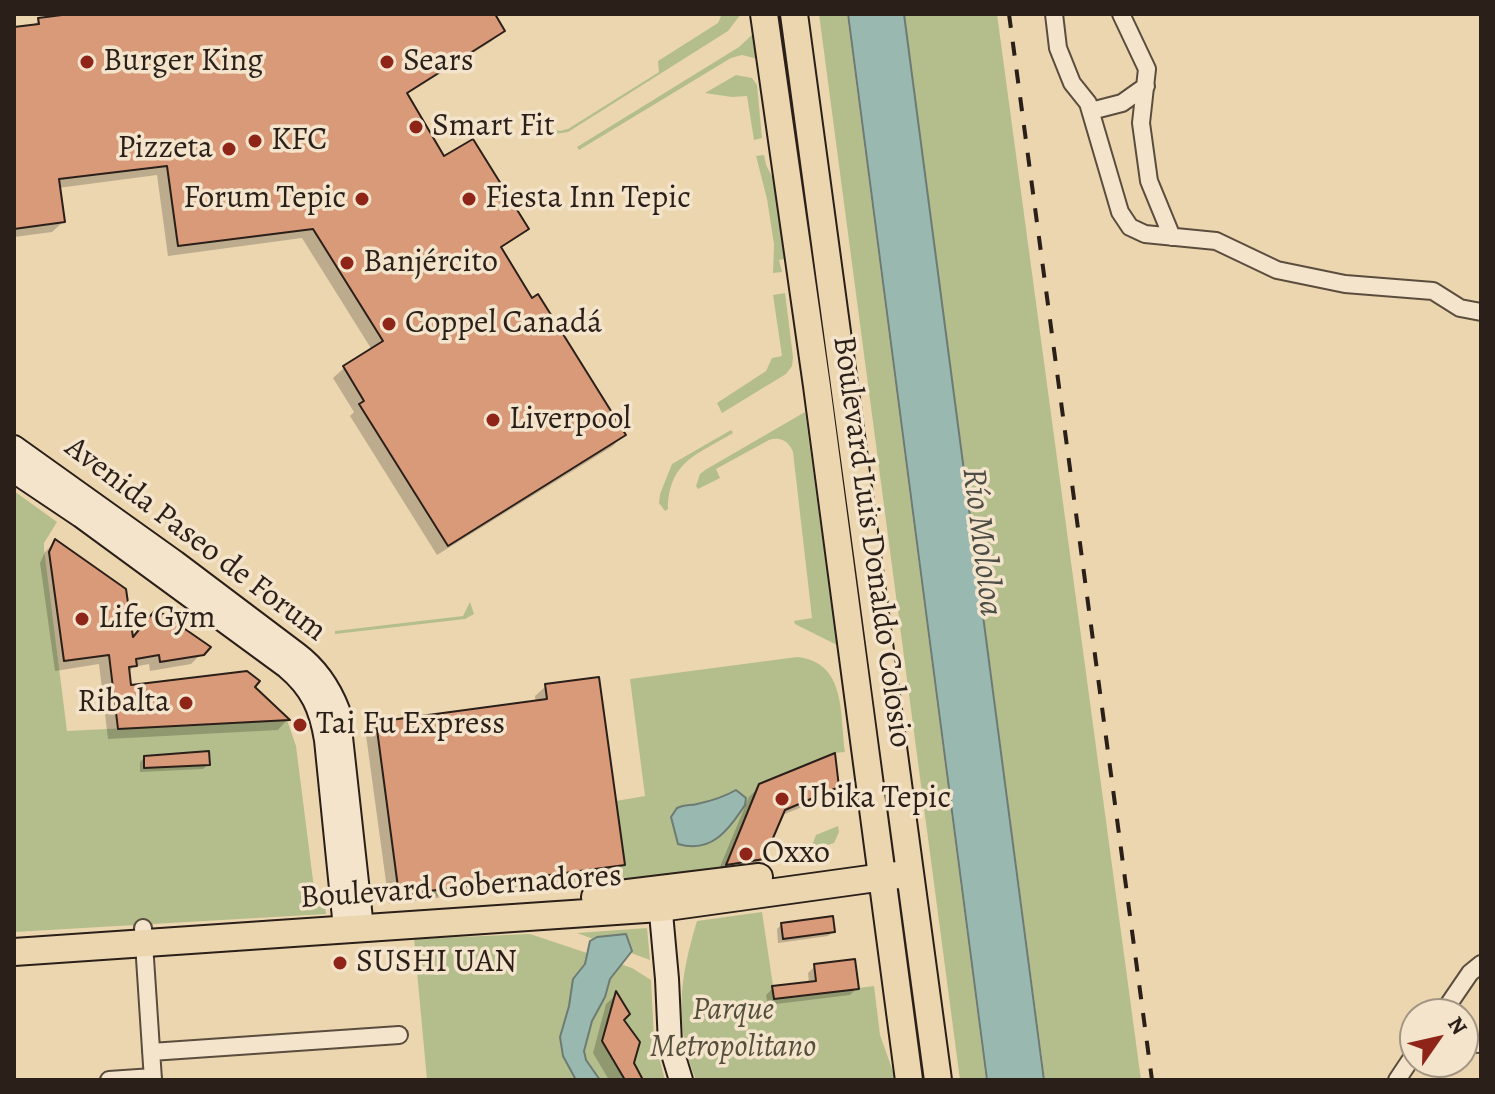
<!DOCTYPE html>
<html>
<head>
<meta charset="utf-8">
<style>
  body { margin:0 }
  #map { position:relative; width:1495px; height:1094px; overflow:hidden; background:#ecd6af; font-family:Alegreya,serif }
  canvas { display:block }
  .frame { position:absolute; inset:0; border:16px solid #2b1f19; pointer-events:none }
  .north { position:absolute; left:1399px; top:998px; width:80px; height:80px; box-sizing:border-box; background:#f3e4cb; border:2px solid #a39584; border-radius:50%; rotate:56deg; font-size:22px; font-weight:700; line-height:32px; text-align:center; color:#2b1f19 }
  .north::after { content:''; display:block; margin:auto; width:28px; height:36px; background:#8f2418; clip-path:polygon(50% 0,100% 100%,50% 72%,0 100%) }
</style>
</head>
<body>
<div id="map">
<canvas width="1495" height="1094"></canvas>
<div class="frame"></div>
<div class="north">N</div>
</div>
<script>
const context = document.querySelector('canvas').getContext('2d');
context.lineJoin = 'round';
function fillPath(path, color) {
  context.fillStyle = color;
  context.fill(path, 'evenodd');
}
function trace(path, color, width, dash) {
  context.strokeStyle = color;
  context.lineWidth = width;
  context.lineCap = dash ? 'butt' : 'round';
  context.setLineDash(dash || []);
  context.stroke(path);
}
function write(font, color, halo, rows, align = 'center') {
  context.font = font + ' Alegreya,serif';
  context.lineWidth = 7;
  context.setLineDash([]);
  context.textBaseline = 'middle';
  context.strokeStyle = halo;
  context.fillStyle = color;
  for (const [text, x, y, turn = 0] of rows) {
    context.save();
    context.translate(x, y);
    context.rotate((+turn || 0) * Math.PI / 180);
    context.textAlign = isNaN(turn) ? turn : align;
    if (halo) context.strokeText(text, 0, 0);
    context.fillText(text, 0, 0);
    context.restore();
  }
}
const green = new Path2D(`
  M728,14h13l-13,17 -160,101 -20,3 -12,-4 7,-5 17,5 8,-2 91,-57 -1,-11 60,-38 3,-7z
  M819,14h28l139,1066h-26z
  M904,14h93l144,1066h-96z
  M754,33l4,26 -16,-4 -11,3 -152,92 -2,-3 162,-100z
  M736,75l16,3 5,7 5,53 -8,2 -7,-44 -15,1 -27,-4z
  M764,155l2,10 9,17 9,77 -5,1 3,12 -9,1 1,-29 -7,-45 -11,-43z
  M785,293l8,64 -1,9 -6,8 -64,39 -5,-10 49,-32 6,-13 10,-2 -9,-61z
  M805,412l32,233 -42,-21 -1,-3 18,-3 -19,-166c-4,-11 -13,-16 -24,-12l-53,29 4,9 -22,11 -2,-3 4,-12 5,-4z
  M731,430l2,3c-36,22 -64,28 -65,76l-3,2 -6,-8 1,-9 12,-30z
  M14,491l43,31 -13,21v6l23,182 220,-11 9,26 19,150h9l2,18 -312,18z
  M470,602l4,12 -9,5 -130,15v-3l128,-15z
  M797,657c49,5 43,56 48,95l-10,1 -76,31 -33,81 1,9 -94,12 -233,12 -1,-3 54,-8 2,7 33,-4 -1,-7 22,-3 2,9 54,-7 -1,-9 52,-72 29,-5 -15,-117z
  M838,826l1,6 -5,11 -24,7 6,-15z
  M762,912l13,87 99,-13 6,49 16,45h-200c-23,-55 -16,-103 1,-159z
  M647,928l3,32 -73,-27z
  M530,934l102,34 19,12 3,59 11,41h-238l-13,-141z`);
const water = new Path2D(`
  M848,14h56l140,1066h-57z
  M736,790l10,8 -1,7c-17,25 -33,49 -67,39l-7,-27 6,-9c8,-4 13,-2 20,-4 14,-3 27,-7 39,-14z
  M626,934l6,17 -22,28 -5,18 -13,24 -8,30 2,9 14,20h-24l-13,-24 -3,-19 9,-31 4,-27 12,-15 5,-23 7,-4z`);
const shadow = new Path2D(`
  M86,14h406l10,16 -10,11 -86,54 38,64 82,70 -26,20 123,186 -10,11 -176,109 -87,-139 4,-4 -21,-34 11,-10 28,-18 -70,-112 -134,18 -11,-81 -99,13 5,34 -11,10 -38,5v-208l18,-2 7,-7z
  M55,542l76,98 77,7 -17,17 -41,7 -1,-7 -16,3 -5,6 2,14h122l35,33 -9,10 -170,9 -9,-75 -44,7 -15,-108 5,-11z
  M546,686l77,178 -11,11 -223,29 -23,-169 11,-11 159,-21 -1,-7z
  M144,758l64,6 -5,5 -63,3v-10z
  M760,786l76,1 -10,10 -46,19 -17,42 -11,11 -35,5 32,-77z
  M782,924l51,8 -5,4 -50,7 -1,-14z
  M815,966l42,22 -7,7 -82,10 -2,-10 7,-7 36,-4 -1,-11z
  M616,995l16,68 9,17h-32l-16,-27 13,-49z`);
const building = new Path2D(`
  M70,14h425l10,17 -98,62 37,63 29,-17 56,90 -28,18 31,51 6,-4 88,141 -178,111 -89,-142 5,-3 -21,-35 40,-25 -70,-112 -135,17 -11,-80 -108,13 6,43 -51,7v-202l25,-3 -1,-6z
  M55,539l71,50 7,48 23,-28 55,38 -7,8 -44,7 -1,-7 -23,4 1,7 -8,1 2,18 116,-14 13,10 -5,6 35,33 -172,9 -9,-74 -45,6 -15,-109z
  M599,677l26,188 -226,30 -23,-173 171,-23 -2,-15z
  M209,751l1,14 -66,3v-12z
  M835,753l4,34 -54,23 -21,49 -38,6 33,-81z
  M833,916l2,16 -52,7 -2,-16z
  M855,959l4,30 -85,10 -2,-13 44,-5 -2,-17z
  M616,991l14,23 -6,6 16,22 -6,21 9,17h-18l-23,-39z`);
const street = new Path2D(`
  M1054,14l4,34 14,35 16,20 32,109 10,15 15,7 71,7 61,29 68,14 88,7 27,17 21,4
  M1121,14l26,55 -6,54 8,58 23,56
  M1091,111l31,-8 24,-17
  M143,928l10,152
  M1442,1014l28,-41 11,-9
  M1463,1043l18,1
  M151,1052l248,-17
  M109,1080l44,-3
  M1397,1080l18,-27`);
const secondary = new Path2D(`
  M14,447l161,115 122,92c20,15 32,33 41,56l24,218
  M14,471l67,45 206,151c25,21 34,42 39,73l19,188
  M659,891l8,88 3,65 11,36`);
const primary = new Path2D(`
  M764,14l53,372 92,694
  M794,14l144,1066
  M595,897l164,-20
  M14,952l646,-44 238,-33`);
const rail = new Path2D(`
  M1009,14l143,1066`);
const markers = [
  [87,62,8,"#8f2418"],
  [387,62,8,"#8f2418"],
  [416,127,8,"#8f2418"],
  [255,141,8,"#8f2418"],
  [229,149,8,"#8f2418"],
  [362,199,8,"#8f2418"],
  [469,199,8,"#8f2418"],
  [347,263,8,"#8f2418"],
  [389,324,8,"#8f2418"],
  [493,420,8,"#8f2418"],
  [82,619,8,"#8f2418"],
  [186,703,8,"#8f2418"],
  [300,725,8,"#8f2418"],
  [782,799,8,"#8f2418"],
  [746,854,8,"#8f2418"],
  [340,963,8,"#8f2418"]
];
const poiNames = [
  ["Burger King",103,62],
  ["Sears",403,62],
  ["Smart Fit",432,127],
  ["KFC",271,141],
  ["Pizzeta",213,149,"right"],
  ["Forum Tepic",346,199,"right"],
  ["Fiesta Inn Tepic",485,199],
  ["Banjército",363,263],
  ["Coppel Canadá",405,324],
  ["Liverpool",509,420],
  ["Life Gym",98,619],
  ["Ribalta",170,703,"right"],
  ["Tai Fu Express",316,725],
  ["Ubika Tepic",798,799],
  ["Oxxo",762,854],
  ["SUSHI UAN",356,963]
];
const streetNames = [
  ["Avenida Paseo de Forum",195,540,37],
  ["Boulevard Luis Donaldo Colosio",871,542,82],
  ["Boulevard Gobernadores",461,888,-4]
];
const parkNames = [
  ["Parque",733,1011],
  ["Metropolitano",733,1048]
];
const waterNames = [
  ["Río Mololoa",981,542,83]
];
fillPath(green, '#b4be8d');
fillPath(water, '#99b9b0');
trace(water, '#6d7b74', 2);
fillPath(shadow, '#0003');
fillPath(building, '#d99a79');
trace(building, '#2b1f19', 2);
trace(street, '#5b4d3e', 20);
trace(secondary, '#2b1f19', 26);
trace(primary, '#2b1f19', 30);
trace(street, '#f3e4cb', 16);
trace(secondary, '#f3e4cb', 22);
trace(primary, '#ecd6af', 26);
trace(rail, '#2b1f19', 4, [14, 14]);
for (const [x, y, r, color] of markers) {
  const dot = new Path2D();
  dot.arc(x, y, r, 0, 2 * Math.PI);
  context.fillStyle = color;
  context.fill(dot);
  trace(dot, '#f3e4cb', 3);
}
write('32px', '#2b1f19', '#f3e4cb', poiNames, 'left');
write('32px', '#2b1f19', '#f3e4cb', streetNames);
write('italic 32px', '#544f3c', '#f3e4cb', parkNames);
write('italic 34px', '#4c4d46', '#f3e4cb', waterNames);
</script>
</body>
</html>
